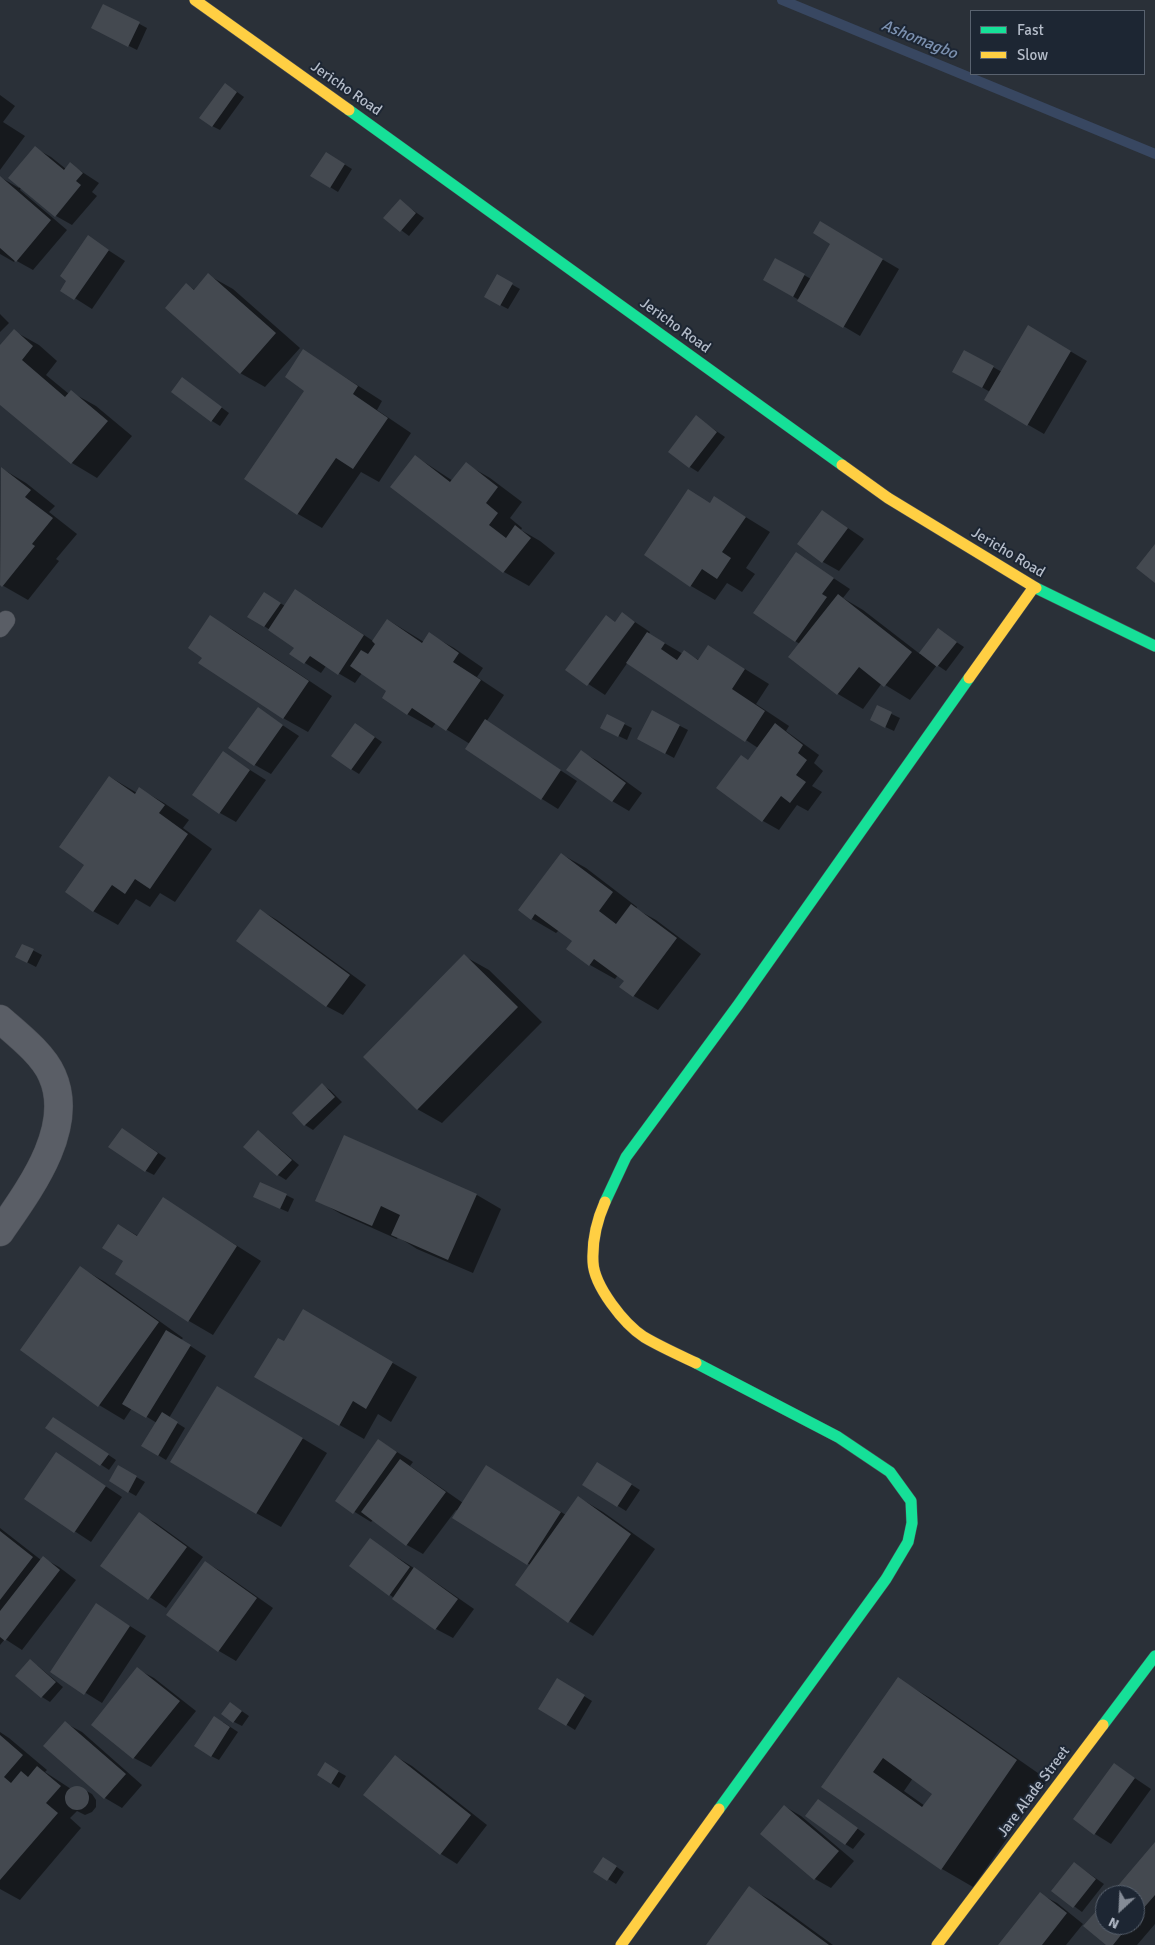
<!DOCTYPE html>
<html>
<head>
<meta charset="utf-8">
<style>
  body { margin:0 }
  #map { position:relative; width:1155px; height:1945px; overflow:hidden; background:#2a3038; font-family:Signika,sans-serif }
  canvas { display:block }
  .legend { position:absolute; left:970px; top:10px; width:175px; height:65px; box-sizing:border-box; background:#1d2633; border:1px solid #59626f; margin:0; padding:6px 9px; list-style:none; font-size:15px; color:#b4bcc9 }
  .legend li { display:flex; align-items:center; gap:10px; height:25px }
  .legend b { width:25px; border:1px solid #59626f }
  .north { position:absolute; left:1095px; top:1885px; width:50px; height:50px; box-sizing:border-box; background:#1d2633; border:1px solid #59626f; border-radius:50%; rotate:205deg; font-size:14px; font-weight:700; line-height:20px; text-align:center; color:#b4bcc9 }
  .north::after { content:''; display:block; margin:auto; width:18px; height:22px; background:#848b96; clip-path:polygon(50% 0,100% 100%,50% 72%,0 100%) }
</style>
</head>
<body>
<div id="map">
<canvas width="1155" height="1945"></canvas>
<ul class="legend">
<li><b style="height:6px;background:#16e098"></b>Fast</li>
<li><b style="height:6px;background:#ffcf43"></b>Slow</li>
</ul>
<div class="north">N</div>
</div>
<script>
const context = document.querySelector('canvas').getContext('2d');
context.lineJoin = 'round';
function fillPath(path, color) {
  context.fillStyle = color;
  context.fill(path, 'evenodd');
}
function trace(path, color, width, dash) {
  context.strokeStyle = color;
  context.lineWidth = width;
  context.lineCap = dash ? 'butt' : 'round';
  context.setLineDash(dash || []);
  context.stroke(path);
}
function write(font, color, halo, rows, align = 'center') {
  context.font = font + ' Signika,sans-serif';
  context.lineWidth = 4;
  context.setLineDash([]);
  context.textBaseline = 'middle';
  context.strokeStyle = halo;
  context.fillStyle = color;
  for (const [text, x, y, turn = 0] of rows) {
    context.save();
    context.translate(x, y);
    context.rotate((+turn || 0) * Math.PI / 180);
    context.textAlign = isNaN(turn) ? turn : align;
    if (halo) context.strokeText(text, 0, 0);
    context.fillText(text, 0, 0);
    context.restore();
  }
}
const shadow = new Path2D(`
  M104,5l43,23 -10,22 -36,-18z
  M233,89l11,8 -24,33 -8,-4z
  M0,95l15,11 -12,16 22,14 -25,34z
  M35,148l16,9 15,12 4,-5 29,19 -7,9 5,4 -25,29 -16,-9 -35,-28 -1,2 47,40 -34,40 -18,-10 -1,2 -14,-8v-77l19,11z
  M326,153l26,16 -14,23 -26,-16z
  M400,201l24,17 -15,18 -24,-18z
  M820,223l79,46 -39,67 -95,-56 11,-21 35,20 21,-36z
  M88,237l37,24 -33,48 -30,-19 6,-9z
  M208,275l25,14 67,59 -35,39 -25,-14 -53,-88 8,5z
  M497,276l23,13 -12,20 -23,-12z
  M0,314l9,9 -9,9z
  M1029,327l58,34 -43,73 -59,-34 5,-8 -36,-21 39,-4 9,5z
  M14,331l25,14 18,16 -11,14 23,19 2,-2 25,14 36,30 -35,42 -25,-15 -72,-59v-57z
  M304,351l78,50 -5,9 34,23 -32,49 -18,-10 -39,56 -24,-14 7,-124z
  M190,384l39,29 -9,13 -8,-5z
  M696,417l29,20 -27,35 -8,-5z
  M415,456l38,25 13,-17 24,14 32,24 -12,16 12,10 -1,2 19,11 15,12 -26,33 -25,-14 -112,-85z
  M1,468l25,15 29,23 -6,6 28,22 -21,25 3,2 -31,39 -28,-16z
  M689,491l22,13 4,-6 55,34 -24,36 9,6 -13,18 -15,-9 -12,17 -24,-14z
  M823,511l41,28 -25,32 -16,-9z
  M797,554l53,35 -7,9 20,12 57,44 18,-24 26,17 -18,24 -9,-6 -27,35 -28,-17 -19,26 -25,-15 -48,-37 10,-13 -5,-3z
  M272,598l13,8 27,-6 61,41 15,-21 36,22 5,-8 25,14 29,20 -6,9 27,18 -18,27 91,59 -19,28 -16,-10 -72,-55 -34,-21 -4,5 -25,-14 -19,-23 -26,-18 -7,10 -29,-17 -5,7 -16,-10 -9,-16 -32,-21z
  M623,614l27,18 -1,2 34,20 1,-2 15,8 9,-14 61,38 -13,20 33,22 -3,5 33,24 -5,8 9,8 -11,15 10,6 -14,19 -11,-6 -18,25 -16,-9 -14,-60 9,-13 -130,-86 -23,33 -38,-25 39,-53 10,6z
  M210,617l25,14 97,65 -24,36 -25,-14 -80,-60z
  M877,707l23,11 -6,13 -15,-7z
  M258,709l41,27 -28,38 -16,-9z
  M653,712l35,18 -14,28 -35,-19z
  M624,724l8,4 -5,12 -17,-8z
  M363,729l19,13 -23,32 -8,-5z
  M581,752l17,9 44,32 -13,18 -17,-10z
  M223,753l43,27 -30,42 -16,-9z
  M110,777l27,16 3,-4 24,14 25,17 -6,8 29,21 -37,53 -15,-9 -10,14 -14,-8 -18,26 -25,-14 -7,-47z
  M561,854l25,14 51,39 -1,2 20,11 45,34 -43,56 -24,-14 -8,-16 -8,-5 -3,4 -25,-14 -22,-16 6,-8 -15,-11 -3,3 -24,-14z
  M260,910l17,10 89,65 -23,30 -17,-9z
  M23,945l19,10 -6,12 -19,-10z
  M464,956l25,14 53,52 -100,101 -25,-14z
  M322,1085l8,5 12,12 -29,28 -8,-5 -11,-12z
  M258,1132l8,5 33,28 -13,15 -8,-5 -33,-28z
  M130,1134l36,24 -12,17 -8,-4z
  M345,1136l132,59 24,14 -28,64 -56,-24 -19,-12 -1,2 -56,-25 -24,-14z
  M286,1195l8,4 -6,13 -25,-11z
  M163,1199l98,62 -48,74 -24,-14 -64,-60 -6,-36 19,11z
  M81,1268l24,14 78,56 -2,2 25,16 -37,62 16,10 -19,32 -23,-14 14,-23 -25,-15 -8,12 -25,-15z
  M303,1311l114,66 -26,45 -13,-8 -14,25 -108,-62 29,-34z
  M242,1402l85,51 -46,74 -25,-14z
  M61,1423l55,37 -7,10 -63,-42z
  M378,1440l35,22 -3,4 53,37 23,-37 80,49 12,-18 25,15 52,37 -62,87 -24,-15 -39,-56 -76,-48 4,-6 -2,-1 -33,44 -16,-9 -34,-25 -2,2 -34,-21z
  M57,1454l65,43 -31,45 -65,-43z
  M119,1467l26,15 -9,14 -26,-15z
  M605,1468l35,22 -14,21 -42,-26z
  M139,1514l17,9 47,34 -37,51 -64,-43z
  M0,1528l41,32 2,-2 16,9 17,13 -54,70 -17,-11 -5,6z
  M370,1540l61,39 43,30 -21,29 -17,-9 -46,-34z
  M205,1562l17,10 51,36 -37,53 -17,-10 -51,-36z
  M96,1605l50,31 -44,67 -50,-31z
  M30,1661l8,5 25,21 -13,15 -8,-5 -25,-21z
  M137,1669l17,9 42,33 -45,56 -17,-9z
  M898,1679l32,19 118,82 -75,107 -31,-18 -119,-82zM913,1778l21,15 -9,13 -21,-15z
  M558,1680l34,21 -17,29 -35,-22z
  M230,1703l19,13 -7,10 -8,-4z
  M223,1722l15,10 -19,28 -8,-4z
  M65,1723l17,9 60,53 -20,23 -17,-10 -60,-52z
  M0,1732l9,6 38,32 -2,2 26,17 5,-2 7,2 9,5 4,6v7l-4,5 -7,3 -8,-4 -7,7 11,10 -61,72 -20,-11z
  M395,1756l17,10 75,59 -30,39 -16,-10z
  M325,1764l21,12 -7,12 -8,-5z
  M1114,1764l37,25 -40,55 -16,-10z
  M818,1800l47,34 -12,15 -8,-5z
  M784,1806l17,10 53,45 -23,27 -16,-9z
  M1155,1844v80l-18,21h-29l-23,-19 20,-23v22h30v-30h-24z
  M611,1863l13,9 -8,12 -21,-13z
  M1074,1863l30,21 -22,28 -29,-21z
  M749,1888l25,14 59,43h-126z
  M1040,1894l17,9 26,21 -17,21h-66z`);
const stream = new Path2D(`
  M782,0l373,154`);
const building = new Path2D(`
  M103,4l37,18 -12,25 -37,-19z
  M225,83l12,9 -25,35 -13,-9z
  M35,146l29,24 6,-8 13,11 -7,8 5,4 -26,32 -47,-39z
  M326,152l19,12 -15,24 -20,-12z
  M0,176l51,44 -35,42 -16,-14z
  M400,199l16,14 -16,19 -17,-14z
  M820,221l63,38 -40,69 -46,-27 33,-57 -17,-11z
  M88,235l21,15 -35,50 -14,-9 6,-10 -6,-5z
  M775,258l30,16 -12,23 -30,-17z
  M208,273l68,60 -36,41 -75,-66 21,-25 8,7z
  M497,274l16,9 -13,23 -16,-9z
  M1028,325l43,26 -44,75 -43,-26z
  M14,329l19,17 -11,14 43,37 6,-7 37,31 -37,43 -71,-59v-60z
  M303,349l55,37 -5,8 35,24 -35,51 -17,-11 -39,57 -53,-36 60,-88 -19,-14z
  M964,350l30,16 -12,22 -30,-16z
  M182,377l40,30 -11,15 -40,-30z
  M696,415l21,17 -28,36 -21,-16z
  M415,455l35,27 16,-20 32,25 -12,16 12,10 -9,12 17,13 9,-13 16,13 -28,35 -113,-86z
  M1,467l30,23 -6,7 28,21 -21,26 3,2 -33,41 -2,-2z
  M688,489l22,14 4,-7 32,21 -24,35 9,6 -14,21 -15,-10 -12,18 -46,-32z
  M822,510l26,18 -26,35 -25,-19z
  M1155,544v39l-19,-15z
  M796,552l38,26 -12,16 5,3 -32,45 -42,-29z
  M295,589l69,46 -26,40 -28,-19 -6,8 -15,-10 5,-6 -26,-18z
  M264,592l17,11 -17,24 -17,-10z
  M838,594l74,58 -28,35 -25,-20 -22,28 -49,-38z
  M622,612l13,10 -48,64 -22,-16 41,-55 9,7z
  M210,615l99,66 -26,38 -85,-56 4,-5 -14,-10z
  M387,619l35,24 7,-11 30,21 -6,9 28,18 -35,51 -34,-23 -5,7 -25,-17 4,-7 -36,-25 11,-16 7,4 7,-10 -3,-3z
  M938,628l19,14 -20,25 -18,-14z
  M647,632l18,11 -4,6 16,11 7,-10 14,10 10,-15 37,24 -13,20 33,22 -20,31 -119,-79z
  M877,705l15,7 -7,16 -15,-8z
  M258,707l25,18 -29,41 -26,-18z
  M652,710l28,15 -15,29 -28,-15z
  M607,714l18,9 -7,14 -18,-9z
  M485,719l76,51 -20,30 -76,-51z
  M355,723l20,14 -24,33 -20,-14z
  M775,723l28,22 -5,8 9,7 -11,15 10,7 -16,21 -9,-7 -19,26 -46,-34 25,-33 7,5z
  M581,750l45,33 -14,19 -46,-32z
  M223,751l27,19 -31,44 -27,-19z
  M109,776l26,18 4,-7 26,18 -6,8 29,21 -38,55 -15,-10 -10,15 -13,-9 -19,27 -28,-20 19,-27 -25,-18z
  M561,853l52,39 -14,19 17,13 15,-20 46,34 -44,59 -14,-10 5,-6 -30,-22 -5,7 -23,-17 6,-8 -37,-27 -4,6 -13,-10z
  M260,909l90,66 -24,32 -90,-66z
  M22,944l12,5 -7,14 -12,-6z
  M464,954l54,53 -101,103 -54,-53z
  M322,1083l13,14 -31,29 -12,-13z
  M122,1128l36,25 -13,19 -37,-25z
  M258,1130l34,30 -15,16 -34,-29z
  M344,1135l133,59 -29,66 -57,-25 9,-20 -19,-9 -9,20 -57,-25z
  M260,1182l27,12 -7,15 -27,-12z
  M163,1197l74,49 -49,76 -73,-48 8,-13 -21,-13 16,-24 19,12z
  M80,1266l79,56 -61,85 -78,-57z
  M303,1309l90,53 -27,47 -13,-8 -14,25 -85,-49 24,-39 6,3z
  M166,1330l25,15 -45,73 -24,-14z
  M217,1386l86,52 -47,76 -86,-52z
  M162,1412l16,10 -20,34 -17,-10z
  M53,1417l56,37 -9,12 -55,-38z
  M378,1439l19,13 -44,62 -18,-13z
  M56,1452l50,34 -32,47 -50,-34z
  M400,1459l46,33 -40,54 -45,-34z
  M597,1462l35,22 -15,23 -35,-22z
  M118,1465l19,11 -9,17 -19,-12z
  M486,1465l75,47 -34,53 -75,-47z
  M578,1496l53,38 -63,89 -53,-38z
  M139,1512l48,35 -39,53 -48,-34z
  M0,1531l33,26 -33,43z
  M370,1538l40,29 -21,29 -40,-30z
  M43,1556l17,14 -55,71 -5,-4v-26z
  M205,1561l52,37 -39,54 -52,-37z
  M414,1567l44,32 -23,31 -43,-31z
  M96,1603l34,23 -46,69 -34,-23z
  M30,1659l26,23 -15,16 -26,-22z
  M137,1667l43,34 -47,58 -42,-34z
  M898,1677l119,83 -76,110 -120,-83zM883,1758l49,36 -10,13 -49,-35z
  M557,1678l28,17 -19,31 -28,-17z
  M230,1702l12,9 -9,12 -12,-9z
  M214,1716l16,11 -19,30 -17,-11z
  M65,1721l61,53 -22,25 -61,-53z
  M0,1735l23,20 -19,22 7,6 10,-12 7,6 9,-11 24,20 -15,17 12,10 -58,67z
  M395,1755l76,60 -31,40 -77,-60z
  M325,1762l14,9 -8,13 -14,-9z
  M1114,1763l21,15 -41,57 -21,-16z
  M65 1798a12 12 0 1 1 24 0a12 12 0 1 1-24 0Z
  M818,1799l40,29 -13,17 -40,-29z
  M784,1805l55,46 -25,29 -54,-46z
  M1155,1842v53l-20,23v-23h-25z
  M603,1857l14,9 -10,15 -14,-9z
  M1074,1862l22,17 -23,29 -22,-17z
  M749,1886l80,59h-123z
  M1040,1892l27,21 -25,32h-44z
  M1105,1901v24h24l-16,20h-7l-23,-19z`);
const lane = new Path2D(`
  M0,628l6,-8`);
const street = new Path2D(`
  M0,1019c17,15 43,35 52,56 24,53 -23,115 -52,157`);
const fast = new Path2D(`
  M349,110l493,355
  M1036,588l119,58
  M605,1202l21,-45 112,-152 231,-327
  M696,1363l142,74 52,35 21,29 1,22 -4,19 -22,37 -167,230
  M1103,1725l52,-69`);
const slow = new Path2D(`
  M195,0l154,110
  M842,465l46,33 148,90
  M969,678l65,-91
  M605,1202c-8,18 -13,39 -12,60 1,24 31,62 51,75 17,10 35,18 52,26
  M621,1945l98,-136
  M937,1945l166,-220`);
const streetNames = [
  ["Jericho Road",346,89,35],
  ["Jericho Road",675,326,36],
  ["Jericho Road",1008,553,31],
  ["Jare Alade Street",1034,1792,-53]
];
const waterNames = [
  ["Ashomagbo",919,40,22]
];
fillPath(shadow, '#0007');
trace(stream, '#384761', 10);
fillPath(building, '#444950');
trace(lane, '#484c53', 19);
trace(street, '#484c53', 29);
trace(fast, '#484c53', 12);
trace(slow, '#484c53', 12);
trace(lane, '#5a5e66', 18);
trace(street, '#5a5e66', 28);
trace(fast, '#16e098', 11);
trace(slow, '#ffcf43', 11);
write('15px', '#b4bcc9', '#1d2633', streetNames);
write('italic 16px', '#7c91b0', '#1d2633', waterNames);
</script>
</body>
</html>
